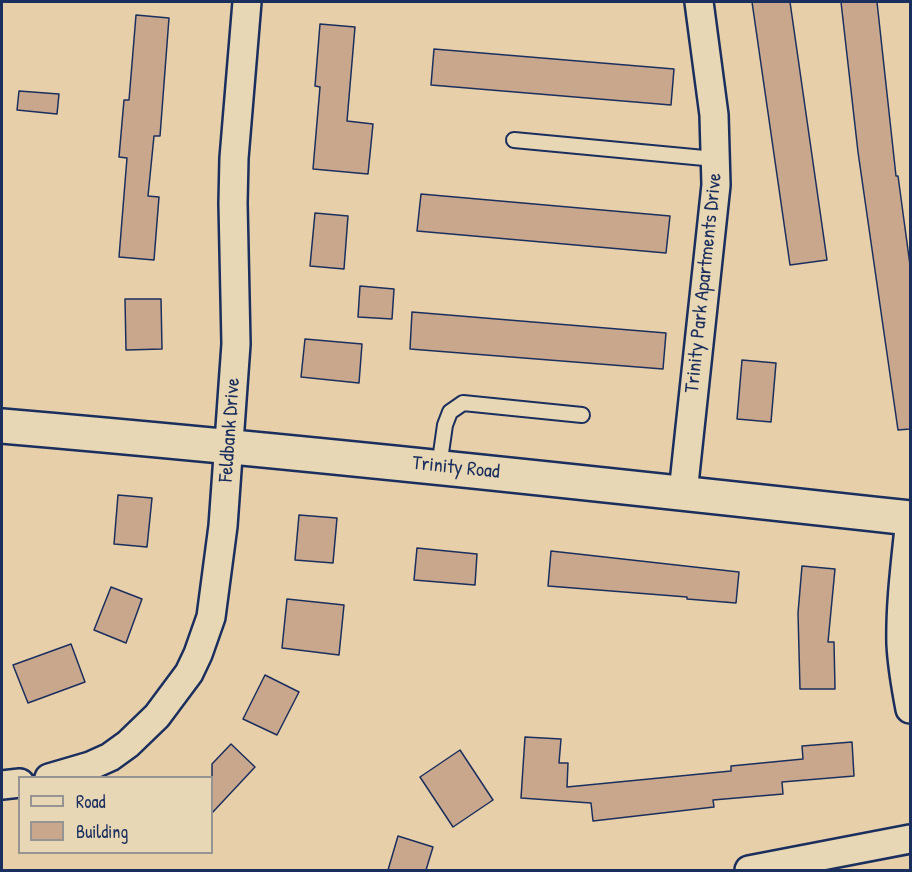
<!DOCTYPE html>
<html>
<head>
<meta charset="utf-8">
<style>
  body { margin:0 }
  #map { position:relative; width:912px; height:872px; overflow:hidden; background:#e7cfaa; font-family:"Patrick Hand",sans-serif }
  canvas { display:block }
  .frame { position:absolute; inset:0; border:3px solid #1b2f5e; pointer-events:none }
  .legend { position:absolute; left:18px; top:776px; width:195px; height:78px; box-sizing:border-box; background:#e8d7b4; border:2px solid #969492; margin:0; padding:8px 10px; list-style:none; font-size:18px; color:#1b2f5e }
  .legend li { display:flex; align-items:center; gap:12px; height:30px }
  .legend b { width:30px; border:2px solid #969492 }
</style>
</head>
<body>
<div id="map">
<canvas width="912" height="872"></canvas>
<div class="frame"></div>
<ul class="legend">
<li><b style="height:8px;background:#e8d7b4"></b>Road</li>
<li><b style="height:16px;background:#c8a78c"></b>Building</li>
</ul>
</div>
<script>
const context = document.querySelector('canvas').getContext('2d');
context.lineJoin = 'round';
function fillPath(path, color) {
  context.fillStyle = color;
  context.fill(path, 'evenodd');
}
function trace(path, color, width, dash) {
  context.strokeStyle = color;
  context.lineWidth = width;
  context.lineCap = dash ? 'butt' : 'round';
  context.setLineDash(dash || []);
  context.stroke(path);
}
function write(font, color, halo, rows, align = 'center') {
  context.font = font + ' "Patrick Hand",sans-serif';
  context.lineWidth = 5;
  context.setLineDash([]);
  context.textBaseline = 'middle';
  context.strokeStyle = halo;
  context.fillStyle = color;
  for (const [text, x, y, turn = 0] of rows) {
    context.save();
    context.translate(x, y);
    context.rotate((+turn || 0) * Math.PI / 180);
    context.textAlign = isNaN(turn) ? turn : align;
    if (halo) context.strokeText(text, 0, 0);
    context.fillText(text, 0, 0);
    context.restore();
  }
}
const building = new Path2D(`
  M752,2h38l37,258 -37,5z
  M841,2h36l19,174h2l12,89v164l-12,1 -40,-278z
  M136,15l33,3 -9,118h-6l-6,60 11,1 -5,63 -35,-3 8,-99 -8,-1 5,-57h5z
  M320,24l35,3 -8,94 26,3 -5,50 -55,-5 7,-82 -5,-1z
  M434,49l240,20 -3,36 -240,-20z
  M19,91l40,3 -2,20 -40,-4z
  M421,194l249,22 -4,37 -249,-22z
  M315,213l33,3 -4,53 -34,-3z
  M360,286l34,3 -2,30 -34,-2z
  M125,299h36l1,50 -36,1z
  M412,312l254,21 -3,36 -253,-20z
  M305,339l57,5 -3,39 -58,-6z
  M742,360l34,3 -5,59 -34,-3z
  M118,495l34,3 -5,49 -33,-3z
  M299,515l38,3 -4,45 -38,-3z
  M417,548l60,6 -2,31 -61,-5z
  M551,551l188,21 -3,31 -49,-4v-2l-139,-11z
  M802,566l33,3 -7,73h6l1,47h-35l-2,-76z
  M111,587l31,12 -16,44 -32,-13z
  M287,599l57,6 -5,50 -57,-7z
  M71,644l14,38 -57,21 -15,-38z
  M265,675l34,17 -22,43 -34,-16z
  M525,737l36,2 -2,24h9l-1,24 164,-16v-5l72,-7 -1,-13 50,-4 2,34 -72,6 1,12 -70,6 1,7 -121,14 -2,-18 -70,-5z
  M231,744l24,23 -43,46v-49z
  M460,750l33,50 -40,27 -33,-50z
  M398,836l35,11 -7,23h-38z`);
const lane = new Path2D(`
  M514,140l201,19
  M439,467l6,-42 5,-13 13,-9 119,12`);
const street = new Path2D(`
  M683,493l33,-308 -2,-70 -15,-113
  M910,518c-4,42 -10,84 -9,126 1,22 5,44 9,65
  M49,778l41,-12 20,-9 18,-13 29,-28 32,-43 9,-19 13,-37 12,-91 13,-182 -3,-141 1,-45 13,-156
  M2,785l18,-2
  M749,870l161,-31`);
const secondary = new Path2D(`
  M2,426c303,26 606,59 908,92`);
const streetNames = [
  ["Trinity Park Apartments Drive",704,283,-84],
  ["Feldbank Drive",230,430,-86],
  ["Trinity Road",456,468,6]
];
fillPath(building, '#c8a78c');
trace(building, '#1b2f5e', 1.5);
trace(lane, '#1b2f5e', 18);
trace(street, '#1b2f5e', 32);
trace(secondary, '#1b2f5e', 38);
trace(lane, '#e8d7b4', 14);
trace(street, '#e8d7b4', 27);
trace(secondary, '#e8d7b4', 33);
write('20px', '#1b2f5e', '#e8d7b4', streetNames);
</script>
</body>
</html>
